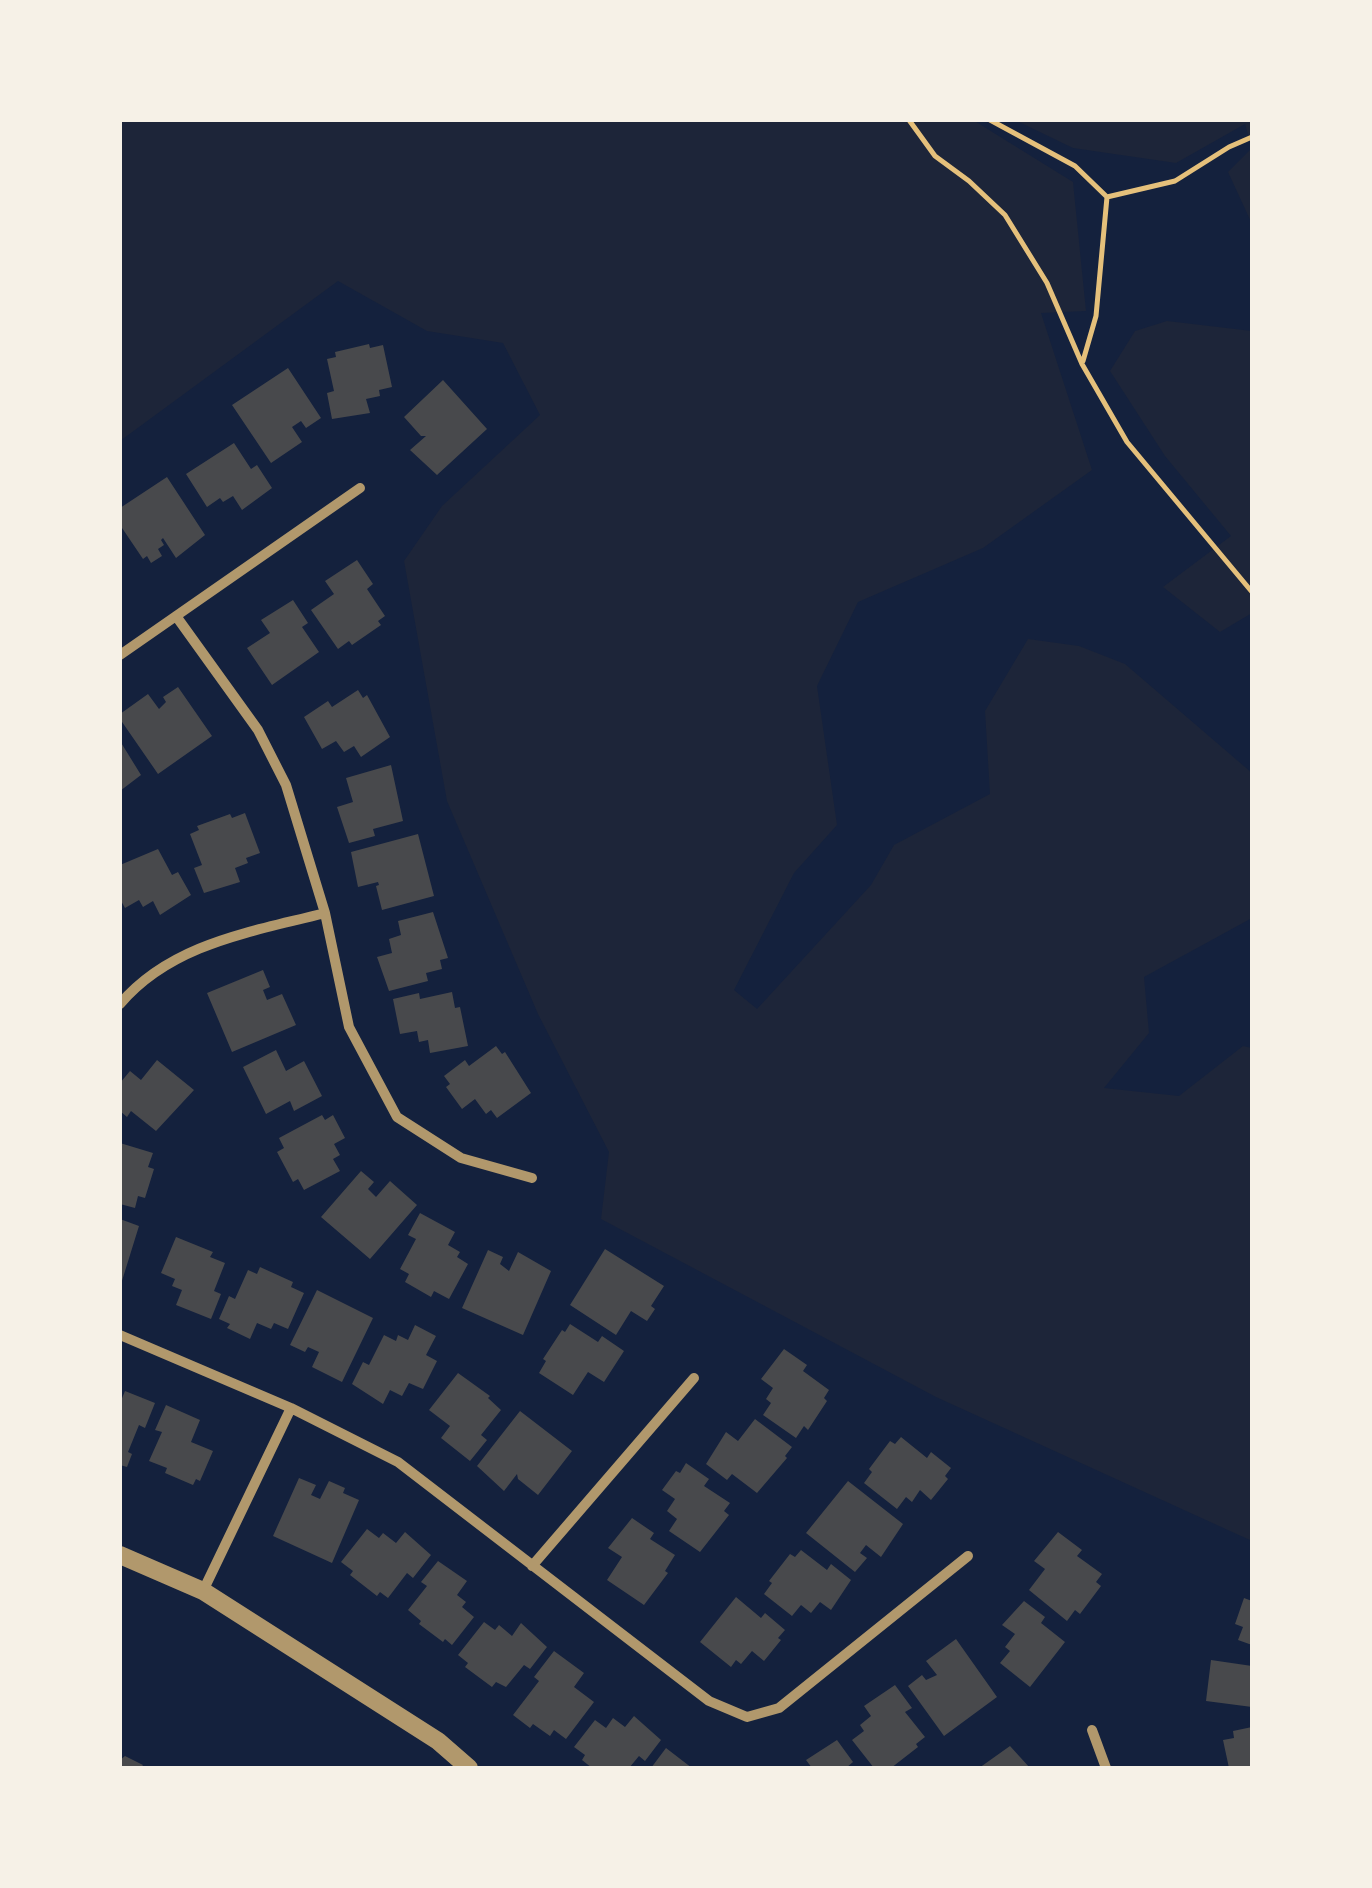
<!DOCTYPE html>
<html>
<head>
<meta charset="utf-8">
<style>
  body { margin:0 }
  #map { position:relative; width:1372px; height:1888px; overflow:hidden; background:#14213d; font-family:Merriweather,serif }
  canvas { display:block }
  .frame { position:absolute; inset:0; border:122px solid #f6f1e7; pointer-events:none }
</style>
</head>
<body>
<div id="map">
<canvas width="1372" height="1888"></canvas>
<div class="frame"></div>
</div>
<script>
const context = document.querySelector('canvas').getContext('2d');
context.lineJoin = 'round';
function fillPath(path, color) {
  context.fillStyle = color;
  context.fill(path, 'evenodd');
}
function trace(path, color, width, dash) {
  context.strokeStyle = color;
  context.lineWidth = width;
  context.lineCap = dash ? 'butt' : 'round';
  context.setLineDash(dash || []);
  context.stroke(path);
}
const green = new Path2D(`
  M120,120h853l100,62 13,129 -45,2 51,157 -109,78 -125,54 -41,84 20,139 -43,48 -60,117 23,19 114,-124 23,-40 96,-51 -5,-83 43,-72 51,7 46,18 127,109v145l-108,59 5,56 -45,55 75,8 64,-50 9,2v493l-316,-144 -335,-178 8,-67 -71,-138 -91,-213 -43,-240 38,-55 98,-91 -37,-72 -76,-12 -89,-50 -218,160z
  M1015,120h237v104l-24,-52 24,-24 -7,-24 -69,39 -103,-15z
  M1167,321l85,10v282l-32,19 -57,-45 68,-51 -66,-80 -55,-85 25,-40z`);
const building = new Path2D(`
  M369,344l1,4 13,-3 9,42 -13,3 1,6 -14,3 4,14 -38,6 -5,-26 7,-2 -7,-32 9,-2 -1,-5z
  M288,368l33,50 -15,10 -5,-7 -9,6 10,15 -31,21 -39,-58z
  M443,380l44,49 -50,46 -27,-25 16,-14h-5l-17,-19z
  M234,443l17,26 6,-4 15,23 -30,22 -9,-14 -10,6 -3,-4 -13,9 -21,-33z
  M167,477l38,58 -29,23 -13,-20 -2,2 3,5 -6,4 4,7 -11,7 -4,-7 -4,3 -23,-34v-17z
  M357,560l16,24 -6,5 18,27 -7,5 3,4 -29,20 -3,-4 -11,8 -27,-39 23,-16 -9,-13z
  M293,600l15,23 -6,4 17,25 -47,33 -25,-37 23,-15 -9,-13z
  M178,687l34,49 -54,38 -38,-55v-5l28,-20 11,15 7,-7 -3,-5z
  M358,690l5,8 4,-3 23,42 -29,20 -7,-11 -10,6 -8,-11 -14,8 -18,-32 24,-16 4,6z
  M120,741l21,34 -21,16z
  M391,765l12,56 -30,8 2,7 -26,7 -12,-36 16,-5 -7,-24z
  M245,813l15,40 -14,5 2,5 -13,5 5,14 -36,11 -10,-25 8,-3 -12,-31 9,-4 -2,-4 33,-12 2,4z
  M418,834l16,62 -52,14 -6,-24 3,-1 -1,-3 -20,5 -7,-35z
  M158,849l14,26 6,-3 13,23 -31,20 -7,-14 -10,6 -4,-7 -14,8 -5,-9v-34z
  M433,912l15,46 -8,2 2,9 -16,4 2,8 -39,10 -12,-34 15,-4 -3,-14 12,-4 -3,-14z
  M263,970l7,17 -7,3 4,10 15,-6 14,31 -64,27 -25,-59z
  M452,992l3,16 5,-1 8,39 -38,7 -2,-13 -9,2 -2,-11 -17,3 -7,-35 26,-6 1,6z
  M496,1046l6,8 3,-2 26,41 -34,25 -6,-8 -5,4 -11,-15 -13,10 -16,-22 4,-3 -6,-8 21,-16 4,6z
  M276,1050l10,21 18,-10 18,35 -28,15 -4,-10 -24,13 -23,-47z
  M157,1060l37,30 -38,41 -25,-20 -4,6 -7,-6v-28l10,-12 11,9z
  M322,1115l3,5 8,-5 12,23 -11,6 6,11 -7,4 7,12 -36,19 -6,-11 -5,3 -16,-30 7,-4 -5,-10z
  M120,1143l33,10 -5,14 6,2 -9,29 -7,-2 -3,12 -15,-4z
  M361,1171l13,11 -6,7 8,8 14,-16 27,24 -47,54 -49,-42z
  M420,1213l35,19 -7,13 12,7 -3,5 11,7 -19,35 -15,-8 -3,6 -26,-15 4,-8 -9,-5 16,-30 -8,-4z
  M120,1219l19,7 -18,58h-1z
  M176,1237l37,15 -3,5 15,6 -11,28 7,3 -10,25 -35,-14 6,-15 -10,-4 3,-7 -14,-6z
  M605,1249l59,37 -13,20 4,3 -8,12 -16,-10 -15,24 -46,-30z
  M488,1250l15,7 -3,7 9,7 9,-19 33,19 -28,64 -61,-27z
  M260,1267l33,15 -2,5 13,6 -16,36 -14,-6 -3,6 -14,-6 -7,16 -23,-11 3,-4 -11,-5 10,-23 6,3 13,-29 9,4z
  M317,1290l56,28 -31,64 -30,-15 7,-15 -11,-5 -3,5 -15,-7z
  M570,1324l28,18 4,-6 22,15 -20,31 -16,-10 -15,23 -34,-22 7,-12 -3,-2 19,-29 3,2z
  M415,1325l21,11 -10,19 11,6 -14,28 -14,-6 -7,13 -12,-6 -7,14 -31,-20 11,-22 6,3 15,-30 12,6 2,-6 10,5z
  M784,1349l23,16 -4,6 26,19 -5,8 3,3 -19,29 -4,-4 -8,12 -33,-23 8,-12 -5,-4 7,-11 -12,-9z
  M458,1373l32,23 -2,2 13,12 -20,25 6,5 -17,21 -29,-23 9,-12 -21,-16z
  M125,1391l30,12 -10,25 -6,-3 -11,27 4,2 -5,13 -7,-2v-62z
  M166,1405l34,15 -9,22 22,9 -13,30 -4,-2 -3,6 -28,-12 2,-5 -18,-7 13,-29 -7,-2z
  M520,1411l52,40 -34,44 -20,-16 -1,-5 -13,17 -27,-25z
  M755,1419l37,28 -7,9 2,2 -30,35 -25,-19 -5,6 -21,-16 20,-32 12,9z
  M901,1437l26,21 4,-6 20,16 -6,8 3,3 -17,21 -11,-10 -8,12 -6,-5 -9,12 -33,-26 8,-11 -3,-3 21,-28 5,3z
  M686,1463l23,16 -5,7 26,17 -6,8 5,4 -29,37 -31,-21 8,-12 -10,-8 8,-12 -13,-9 14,-19 4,2z
  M299,1478l17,7 -5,10 9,4 9,-18 16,7 -2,5 16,7 -27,63 -59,-27z
  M848,1481l55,43 -22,33 -15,-12 -6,8 7,5 -12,14 -49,-39z
  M632,1518l22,15 -4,6 25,16 -10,16 3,2 -24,32 -37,-25 15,-23 -14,-9z
  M367,1529l12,9 4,-5 13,10 9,-11 26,23 -18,23 -6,-5 -19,25 -8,-6 -3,4 -27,-21 3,-4 -12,-9z
  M1058,1532l24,18 -5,6 25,18 -6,8 5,4 -21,28 -5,-4 -8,11 -38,-31 16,-21 -11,-8z
  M801,1550l26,20 4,-6 20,16 -20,30 -11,-8 -9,11 -10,-8 -9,11 -28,-22 8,-11 -3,-2 21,-27 5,3z
  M438,1561l29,20 -10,14 9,7 -4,5 12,10 -22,28 -7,-6 -2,3 -24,-18 2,-3 -13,-11 19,-24 -6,-4z
  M736,1597l25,21 4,-5 20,17 -7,8 3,2 -17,21 -12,-10 -11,13 -5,-4 -5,7 -31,-25z
  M1244,1598l8,3v44l-14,-5 5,-13 -8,-3z
  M1024,1601l21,16 -4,6 24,19 -35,45 -30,-24 10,-12 -5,-4 10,-13 -13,-9z
  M484,1622l11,8 4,-5 13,11 9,-13 26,24 -17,22 -6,-4 -18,22 -10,-5 -4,5 -27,-20 3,-4 -10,-8z
  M956,1639l41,58 -53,39 -36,-50 14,-11 4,5 11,-5 -11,-14z
  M554,1651l30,22 -10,14 20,15 -28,37 -12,-9 -4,6 -17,-12 -3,4 -17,-13 26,-34 -5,-4z
  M1211,1660l41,6v41l-46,-6z
  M895,1685l17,23 -7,4 20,25 -9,7 2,3 -27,21h-17l-22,-28 12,-9 -4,-6 11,-9 -7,-10z
  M634,1716l27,24 -16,21 -6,-5 -10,12h-37l-10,-8 3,-5 -11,-8 21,-27 11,8 7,-10 12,9z
  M1252,1727v41h-23l-6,-28 11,-2 -1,-7z
  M837,1740l16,22 -7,6h-34l-6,-8z
  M1010,1746l20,22h-51z
  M666,1748l26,20h-41z
  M125,1756l18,9 -2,3h-21v-8z`);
const path = new Path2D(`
  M909,120l26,36 34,25 36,34 42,68 35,81 45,78 125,150
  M990,120l85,46 32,31 -11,119 -13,45
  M1107,197l68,-16 54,-34 23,-10`);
const minor = new Path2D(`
  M176,616l82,114 28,55 39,128 24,114 48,90 64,41 71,20
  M120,655l240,-167
  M120,1004c52,-61 132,-72 205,-91
  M120,1335l171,73 107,54 311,239 38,16 32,-9 189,-152
  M532,1566l162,-188
  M203,1591l88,-183
  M1092,1730l14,38`);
const tertiary = new Path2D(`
  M120,1555l83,36 235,150 31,27`);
fillPath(green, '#1d2539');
fillPath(building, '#48494c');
trace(path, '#e5c07b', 5);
trace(minor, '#b1986c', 10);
trace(tertiary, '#b1986c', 18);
</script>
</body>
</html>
